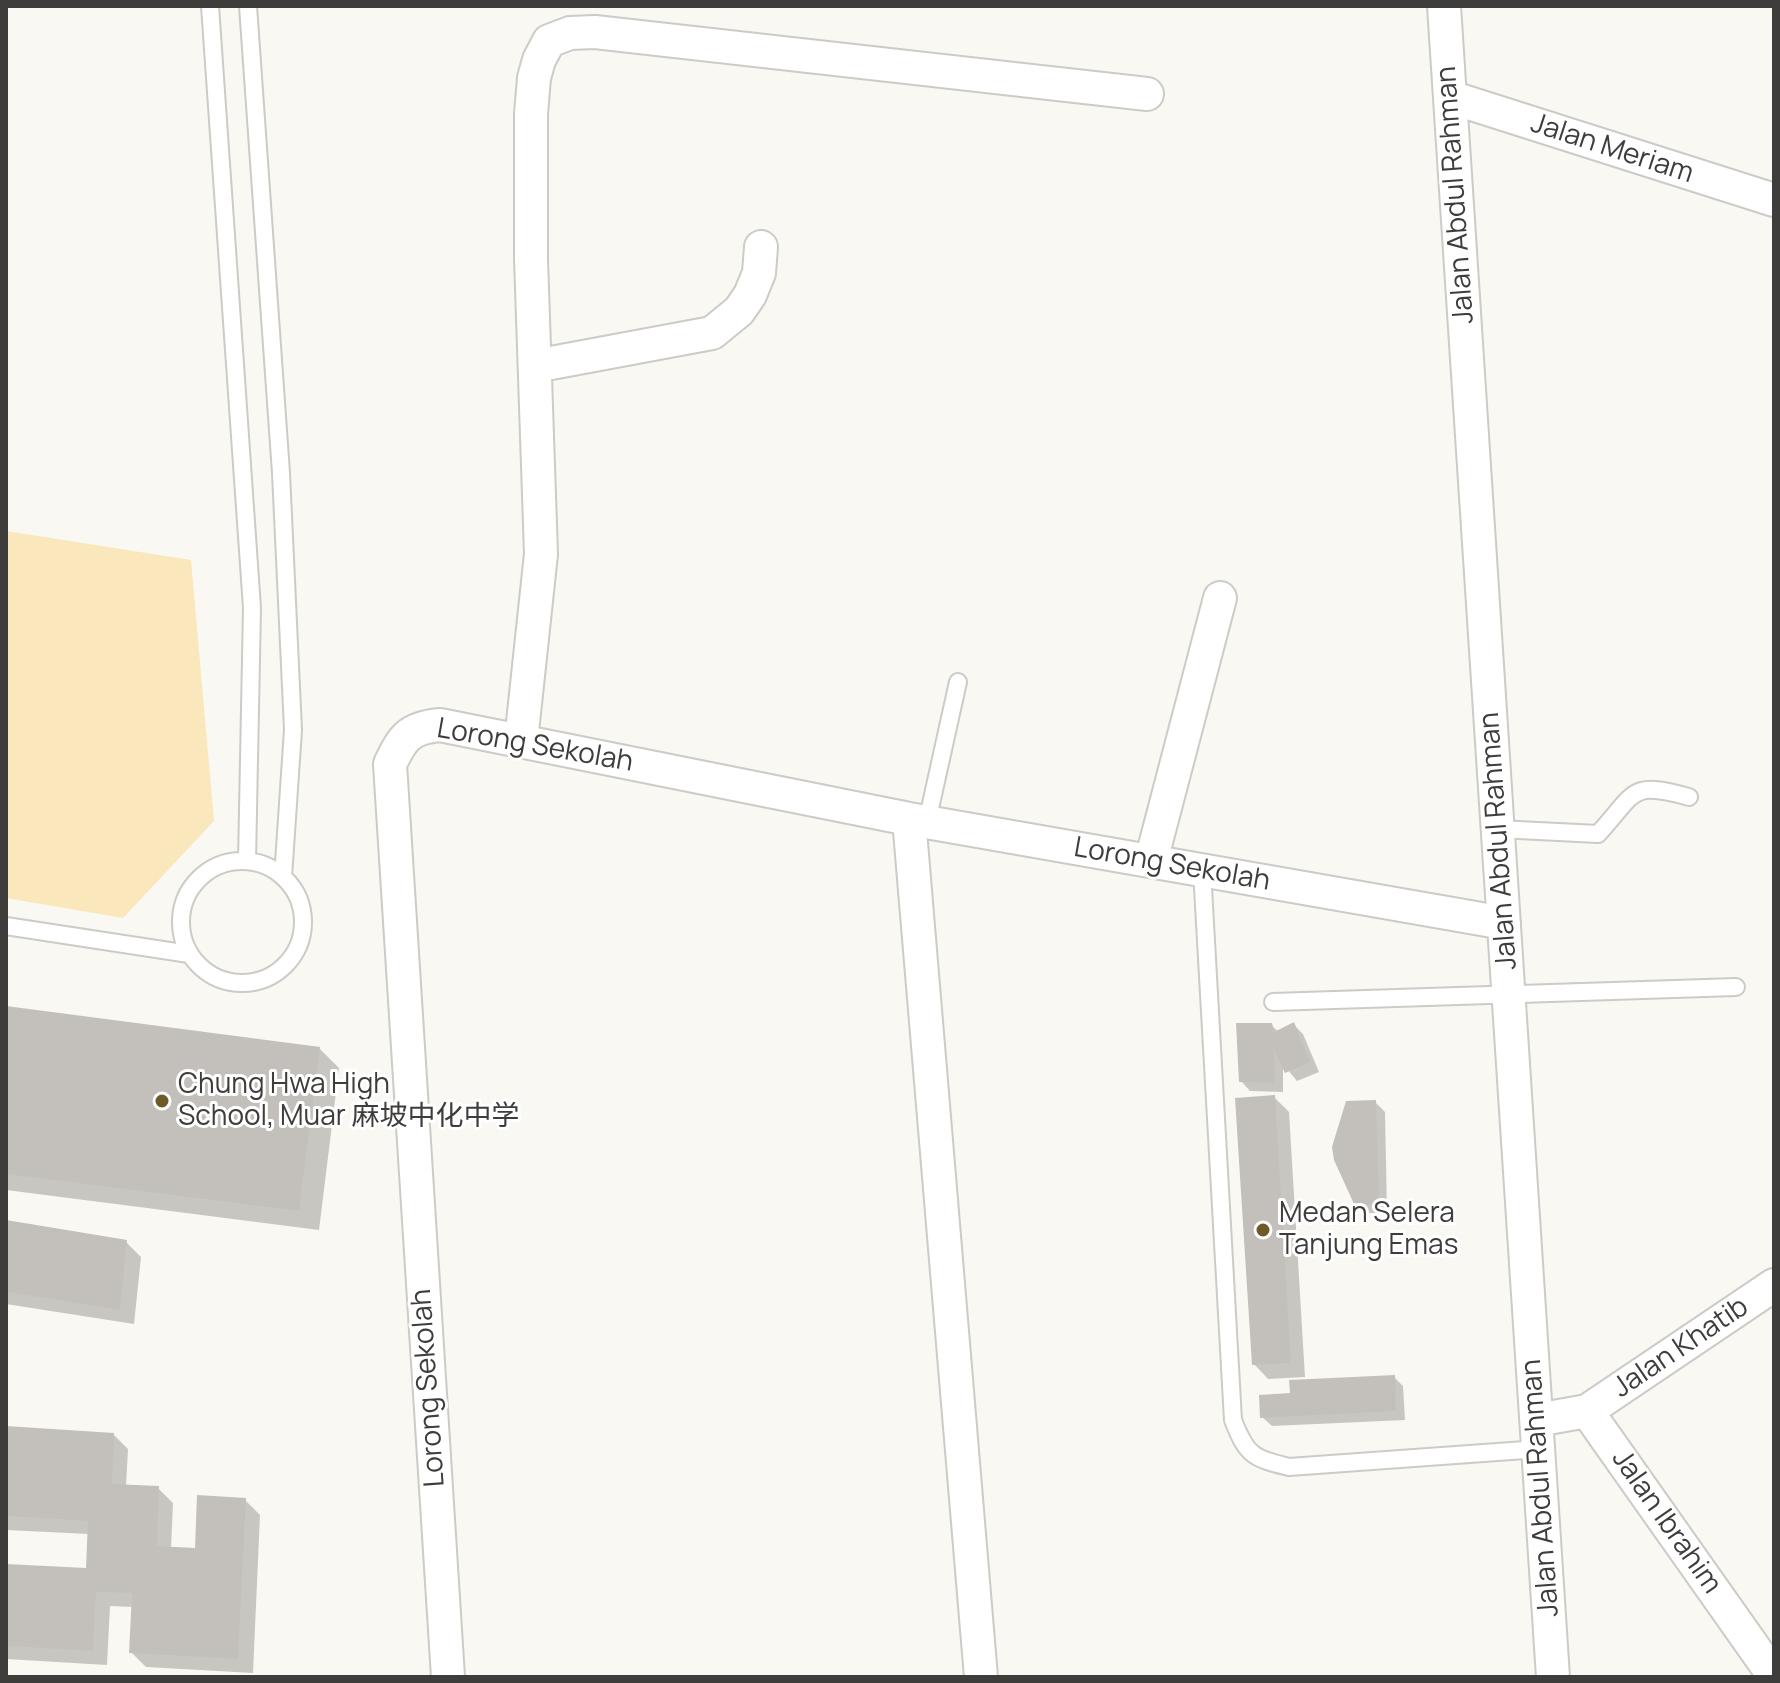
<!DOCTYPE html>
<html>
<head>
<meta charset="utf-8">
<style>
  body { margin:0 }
  #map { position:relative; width:1780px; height:1683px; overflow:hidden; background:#faf8f2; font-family:Manrope,sans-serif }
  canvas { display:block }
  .frame { position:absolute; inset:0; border:8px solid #3e3d3b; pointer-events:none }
</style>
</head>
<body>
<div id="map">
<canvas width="1780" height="1683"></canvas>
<div class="frame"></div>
</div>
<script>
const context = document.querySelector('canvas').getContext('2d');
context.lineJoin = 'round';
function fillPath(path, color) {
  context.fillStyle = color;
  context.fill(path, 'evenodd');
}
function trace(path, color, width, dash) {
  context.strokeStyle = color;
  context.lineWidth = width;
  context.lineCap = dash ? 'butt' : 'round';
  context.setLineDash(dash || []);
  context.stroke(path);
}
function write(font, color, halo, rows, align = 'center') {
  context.font = font + ' Manrope,"Noto Sans SC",sans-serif';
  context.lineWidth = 6;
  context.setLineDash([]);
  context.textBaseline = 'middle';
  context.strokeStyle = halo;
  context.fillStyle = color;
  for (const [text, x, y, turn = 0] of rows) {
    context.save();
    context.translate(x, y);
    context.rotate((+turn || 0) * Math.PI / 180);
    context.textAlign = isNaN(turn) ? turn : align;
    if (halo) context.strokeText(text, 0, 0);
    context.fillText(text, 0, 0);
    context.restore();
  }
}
const green = new Path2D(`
  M6,531l185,29 23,261 -91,97 -117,-20z`);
const shadow = new Path2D(`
  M6,1008l313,40 20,20 -20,162 -313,-40z
  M1271,1025l8,7 15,-7 9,9 16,38 -22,9 -14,-17v28l-33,-1 -9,-10z
  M1274,1097l15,15 16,265 -37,2 -14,-15z
  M1375,1102l10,10 2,101h-21l-10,-10z
  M6,1222l120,20 15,15 -7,67 -128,-20z
  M1394,1377l9,9 2,34 -133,6 -10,-9z
  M6,1428l107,6 15,15 -2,37 32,2 15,15 -2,46 26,1 48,-50 15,15 -7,158 -107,-6 -15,-15 2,-45 -23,-1 -3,59 -101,-6v-93l82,4 1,-36 -83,-4z`);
const building = new Path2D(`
  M6,1006l314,41 -21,164 -293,-37z
  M1294,1022l16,40 -25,11 -11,-23 1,33 -36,-1 -3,-59h36l2,9z
  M1275,1095l16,268 -39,2 -17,-267z
  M1376,1100l3,104h-25l-20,-44 -2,-13 14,-46z
  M6,1220l121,20 -7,70 -114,-18z
  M1395,1375l1,36 -136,7 -1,-23 31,-2 -1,-13z
  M6,1426l108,7 -2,51 47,2 -2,60 38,2 2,-53 49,3 -8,161 -109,-6 3,-60 -36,-1 -3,59 -87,-5v-82l80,4 2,-47 -82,-5z`);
const lane = new Path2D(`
  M210,6l42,602 -5,253
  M248,6l33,467 12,257 -10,147
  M927,822l31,-140
  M1498,829l100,5c38,-41 31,-54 91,-37
  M181 922a61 61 0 1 1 122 0a61 61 0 1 1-122 0Z
  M1202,870l31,550c14,36 20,38 56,47l250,-18
  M6,926l183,28
  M1273,1002l463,-15`);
const street = new Path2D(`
  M1444,6l109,1671
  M1450,97l324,103
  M535,366l177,-33 27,-22 11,-16 9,-22 2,-26
  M521,741l20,-187 -10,-295v-145l3,-36 5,-18 10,-19 21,-8 25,-1 552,62
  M909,819l72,858
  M1151,861l69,-263
  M1587,1411l187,-126
  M1537,1420l50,-9 187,265
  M448,1677l-58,-913c13,-27 19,-36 50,-39l469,94 595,104`);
const markers = [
  [162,1101,8,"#6d5a28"],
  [1263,1230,8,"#6d5a28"]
];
const streetNames = [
  ["Jalan Meriam",1612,149,18],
  ["Jalan Abdul Rahman",1456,195,-94],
  ["Lorong Sekolah",535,746,10],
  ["Jalan Abdul Rahman",1499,841,-94],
  ["Lorong Sekolah",1172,865,10],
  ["Jalan Khatib",1681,1348,-34],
  ["Lorong Sekolah",429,1388,-94],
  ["Jalan Abdul Rahman",1541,1488,-94],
  ["Jalan Ibrahim",1666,1522,55]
];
const poiNames = [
  ["Chung Hwa High",178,1085],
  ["School, Muar 麻坡中化中学",178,1117],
  ["Medan Selera",1279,1214],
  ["Tanjung Emas",1279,1246]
];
fillPath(green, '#fae8bc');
fillPath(shadow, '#0003');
fillPath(building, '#c3c0bb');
trace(lane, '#cdcbc5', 20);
trace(street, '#cdcbc5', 36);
trace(lane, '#fff', 16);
trace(street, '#fff', 32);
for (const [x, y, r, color] of markers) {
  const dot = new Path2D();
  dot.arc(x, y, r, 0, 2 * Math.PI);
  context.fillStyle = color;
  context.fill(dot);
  trace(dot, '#fff', 3);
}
write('28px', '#3e3d3b', '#fff', streetNames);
write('28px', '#3e3d3b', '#fff', poiNames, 'left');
</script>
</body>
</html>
